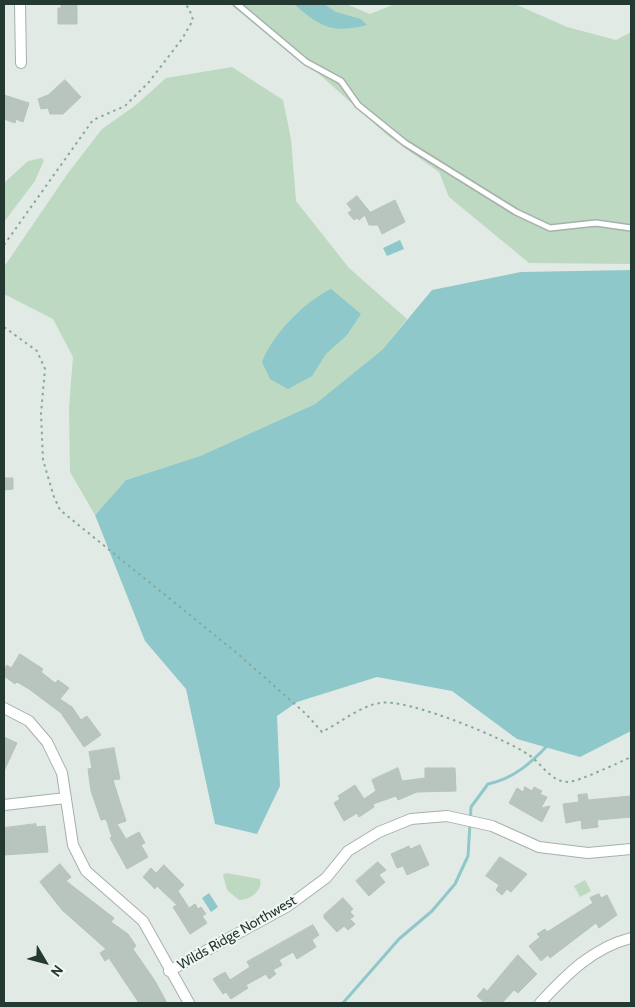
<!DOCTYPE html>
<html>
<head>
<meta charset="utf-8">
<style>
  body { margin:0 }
  #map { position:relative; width:635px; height:1007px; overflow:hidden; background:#e2eae5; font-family:Cabin,sans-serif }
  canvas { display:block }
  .frame { position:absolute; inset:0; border:5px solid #243931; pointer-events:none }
  .north { position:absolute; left:20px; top:937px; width:50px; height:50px; -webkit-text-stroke:4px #f2f7f4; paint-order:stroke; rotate:127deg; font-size:14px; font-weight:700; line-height:20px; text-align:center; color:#243931 }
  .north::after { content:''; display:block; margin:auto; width:18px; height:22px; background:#243931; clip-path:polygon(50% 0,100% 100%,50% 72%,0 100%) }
</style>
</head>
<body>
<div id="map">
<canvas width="635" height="1007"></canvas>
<div class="frame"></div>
<div class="north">N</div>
</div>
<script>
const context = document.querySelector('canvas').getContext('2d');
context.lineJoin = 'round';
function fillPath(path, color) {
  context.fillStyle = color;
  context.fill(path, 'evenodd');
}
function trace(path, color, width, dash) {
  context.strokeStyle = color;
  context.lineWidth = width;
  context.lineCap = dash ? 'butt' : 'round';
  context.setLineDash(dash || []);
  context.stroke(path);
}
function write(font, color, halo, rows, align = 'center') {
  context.font = font + ' Cabin,sans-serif';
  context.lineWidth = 4;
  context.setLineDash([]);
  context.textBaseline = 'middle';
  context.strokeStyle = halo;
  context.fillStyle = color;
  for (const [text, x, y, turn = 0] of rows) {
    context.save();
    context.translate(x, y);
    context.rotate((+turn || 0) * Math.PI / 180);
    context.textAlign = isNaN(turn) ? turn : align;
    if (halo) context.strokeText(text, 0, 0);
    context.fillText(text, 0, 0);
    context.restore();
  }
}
const green = new Path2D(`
  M230,4h116l24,10 25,-10h120l52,23 49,13 15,-8v232l-102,-1 -80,-66 -10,-25 -51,-36 -70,-63 -22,-15z
  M232,67l51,33 8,39 5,62 53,67 58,51 -25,31 -67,54 -115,52 -74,24 -31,35 -25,-43 -1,-65 4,-50 -20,-38 -49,-25v-27l64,-94 34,-44 34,-24 30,-27z
  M42,158l2,2 -9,21 -31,41v-39l24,-22z
  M226,873l34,6c3,12 -10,21 -21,21l-12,-10 -4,-15z
  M585,880l6,11 -11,6 -6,-11z`);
const water = new Path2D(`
  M294,4h30l12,8 25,7 6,6c-35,9 -47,2 -73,-21z
  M400,240l4,9 -17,7 -4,-8z
  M631,270v461l-51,26 -63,-18 -65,-48 -75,-14 -80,25 -20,14 3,70 -23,48 -42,-10 -29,-135 -41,-48 -50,-126 31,-35 74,-24 115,-52 67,-54 50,-60 89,-18z
  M331,289l30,25 -14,21 -21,19 -14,22 -24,13 -18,-10 -8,-17c10,-27 43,-61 69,-73z
  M209,893l9,14 -7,5 -9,-14z`);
const stream = new Path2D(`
  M343,1003l56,-64 33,-28 23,-27 13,-28 3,-49 17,-23c25,-5 43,-21 60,-39`);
const building = new Path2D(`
  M61,4h16v20h-19v-16h3z
  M65,80l16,17 -18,17h-13l-2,-6 -7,1 -3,-10 10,-4z
  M4,95l25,8 -6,19 -7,-3 -1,4 -11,-4 2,-10 -2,-1z
  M357,196l13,16 -1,1 26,-13 10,22 -23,12 -4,-9h-9l-4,-10 -6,5 -2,-2 -3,2 -6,-7 4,-3 -5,-6z
  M4,478h9v11l-9,1z
  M20,654l23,15 -2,3 14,11 3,-3 11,8 -9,11 12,8 9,13 6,-4 14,19 -17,12 -23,-34 -32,-24 -12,-7 -2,2 -11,-8v-6l3,-5 4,3z
  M4,737l13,6 -13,28z
  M114,748l6,31 -7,1 13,41 -9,3 9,15 13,-7 6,11 -4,2 7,12 -21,12 -17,-31 2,-1 -6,-18 -5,1 -10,-29 -3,-22 4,-1 -3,-16z
  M398,768l4,13 23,-3v-10h30l1,23 -39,1 -19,8 -2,-4 -23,8 1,3 -15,10 -2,-4 -13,8 -10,-18 6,-4 -2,-3 17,-11 9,14 12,-8 -4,-11z
  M525,787l7,4 2,-4 8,4 -2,3 7,3 -6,11 9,-2 -8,16 -33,-19 8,-15 6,4z
  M587,794l1,6 43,-4v21l-34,3 1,7 -16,2 -1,-9 -15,3 -3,-19 16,-2 -1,-7z
  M36,824v3l9,-1 3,26 -44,3v-27z
  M420,845l9,20 -22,10 -4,-9 -6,2 -6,-14 18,-8 1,3z
  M500,857l27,17 -16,18 -4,-3 -5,6 -6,-5 3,-5 -13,-9z
  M378,862l8,8 -7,5 6,7 -16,14 -13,-15z
  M60,864l11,13 -5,4 48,37 -3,4 17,12 8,12 -3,3 22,32 12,22h-28l-30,-45 -4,3 -5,-8 6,-4 -44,-39 -22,-28z
  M164,865l20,20 -6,6 11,17 6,-4 3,5 3,-2 5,7 -4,2 5,7 -17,11 -17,-27 4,-2 -20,-19 -2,3 -12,-12 8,-9 5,5z
  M599,894l2,4 6,-3 10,20 -18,13 -3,-5 -46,35 -2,-3 -7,6 -12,-15 11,-9 -3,-3 8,-5 2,3 46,-29 -3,-5z
  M343,898l10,11 -3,3 4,4 -4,3 5,5 -7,6 -4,-4 -7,6 -13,-14v-3z
  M313,925l6,10 -7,5 4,7 -19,12 -4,-7 -14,8 3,5 -9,5 3,4 -7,5 -3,-5 -20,11 2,3 -17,11 -5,-7 -3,2 -10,-15 12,-7 5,8 20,-13 -3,-5z
  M518,955l19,19 -19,19 -4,-3 -12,13h-17l-8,-7 7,-8 3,3z`);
const path = new Path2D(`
  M4,245l89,-125 32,-14 24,-24 33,-43 11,-19 -4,-12 -5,-4
  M4,327l33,24 8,18 -4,45 2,46 11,37 6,13 178,144 68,60 16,18c18,-9 38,-26 58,-29 27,-5 124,35 149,52 13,9 22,27 39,27 10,0 52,-20 63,-25`);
const lane = new Path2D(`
  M237,4l69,58 35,19 17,24 47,38 111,69 34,16 46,-5 35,5`);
const street = new Path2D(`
  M20,4l1,59
  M4,708l25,13 18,21 15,31 11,72 13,26 57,50 46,82
  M4,805l62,-7
  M169,971l119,-65 38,-28 22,-27 31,-19 32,-13 36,-3 45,10 47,21 49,6 43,-4
  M540,1003c26,-28 52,-55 91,-65`);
const streetNames = [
  ["Wilds Ridge Northwest",237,933,-30]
];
fillPath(green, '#bdd9c1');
fillPath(water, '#8fc8ca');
trace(stream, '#8fc8ca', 3);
fillPath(building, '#b7c5be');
trace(building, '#b5c3bb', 1);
trace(lane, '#a5b1ab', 8);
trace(street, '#a5b1ab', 12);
trace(path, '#85aa9a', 2, [2.5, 4]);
trace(lane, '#fff', 5);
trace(street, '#fff', 10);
write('14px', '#243931', '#f2f7f4', streetNames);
</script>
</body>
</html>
